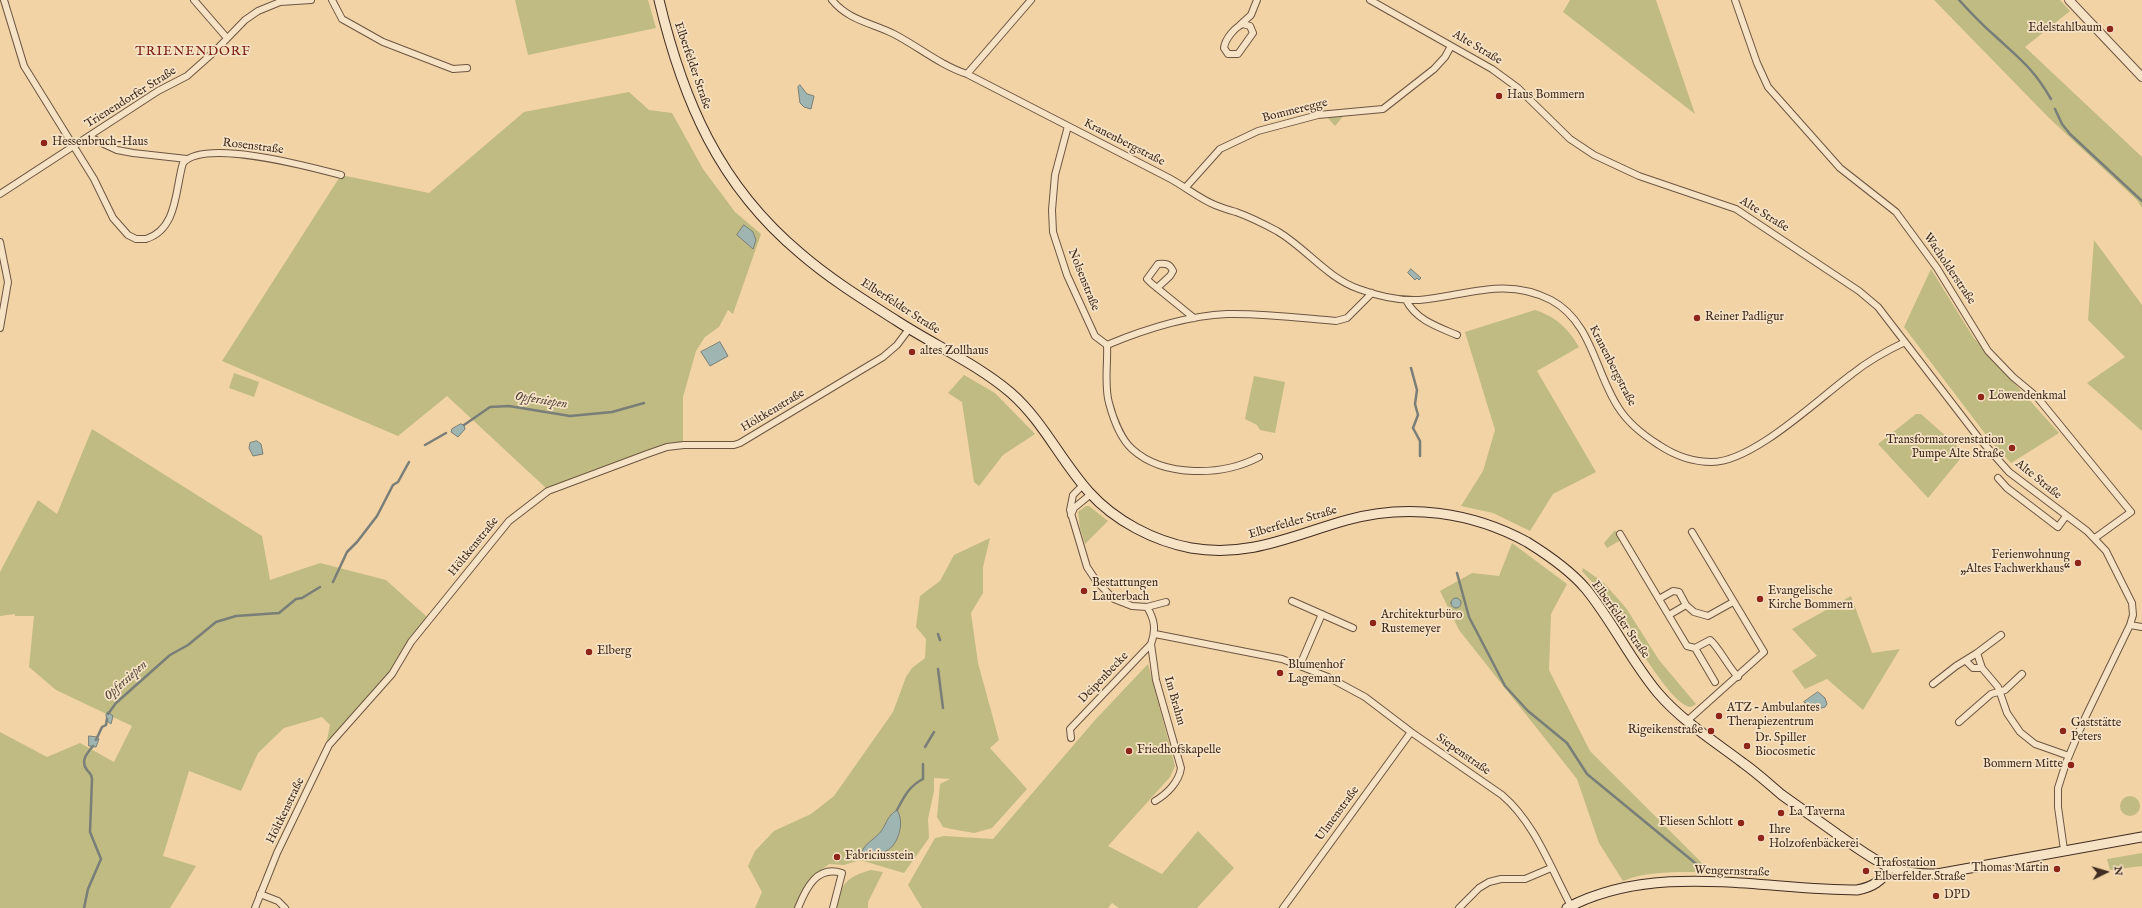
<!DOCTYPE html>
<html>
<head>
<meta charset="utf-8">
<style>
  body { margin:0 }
  #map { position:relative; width:2142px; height:908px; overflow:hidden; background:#f1d3a5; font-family:"IM FELL English",serif }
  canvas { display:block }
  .north { position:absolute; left:2086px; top:852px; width:40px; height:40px; -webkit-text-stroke:3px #f6e2c4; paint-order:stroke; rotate:85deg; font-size:11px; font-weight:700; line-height:16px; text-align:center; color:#412c21 }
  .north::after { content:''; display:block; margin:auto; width:14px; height:18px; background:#412c21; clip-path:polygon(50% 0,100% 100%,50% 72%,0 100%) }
</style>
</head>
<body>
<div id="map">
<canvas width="2142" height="908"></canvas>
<div class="north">N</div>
</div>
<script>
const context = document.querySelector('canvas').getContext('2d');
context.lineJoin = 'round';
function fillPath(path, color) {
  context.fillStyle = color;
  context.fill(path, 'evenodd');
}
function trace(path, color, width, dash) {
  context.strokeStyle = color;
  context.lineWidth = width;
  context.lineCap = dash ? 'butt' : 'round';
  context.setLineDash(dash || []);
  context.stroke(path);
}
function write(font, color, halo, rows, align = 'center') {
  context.font = font + ' "IM FELL English",serif';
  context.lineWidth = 3.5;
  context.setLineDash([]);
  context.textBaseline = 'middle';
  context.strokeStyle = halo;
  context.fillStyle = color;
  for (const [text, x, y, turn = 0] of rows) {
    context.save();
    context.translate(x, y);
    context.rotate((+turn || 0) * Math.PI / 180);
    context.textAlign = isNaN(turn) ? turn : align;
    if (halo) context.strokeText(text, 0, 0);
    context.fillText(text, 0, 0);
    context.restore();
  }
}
const green = new Path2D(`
  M515,0h133l8,28 -128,27z
  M1570,0h86l39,114 -132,-102z
  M1934,0h126l10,11 -45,36 117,110v51l-5,-8 -88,-82z
  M629,92l20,18 23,3 31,56 32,43 26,22 -28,80 -5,-4 -9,17 -14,10 -9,14 -13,46v45l-21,4 -115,43 -100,-93 -49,40 -176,-75 119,-186 88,18 95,-81z
  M1345,114l-10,12 -9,-10z
  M2094,240l48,65v126l-55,-48 38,-26 -37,-37z
  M1931,269l42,68 86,96 -48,30 -18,-19 -89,-117z
  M1535,310c21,7 33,18 44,37l-42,24 59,101 -43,22 -23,37 -37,-18 -32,-7 22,-35 12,-41 -30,-98z
  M234,373l25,9 -5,15 -25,-9z
  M964,375l31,18 40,41 -32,21 -24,31 -5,-4 -12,-80 -14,-9z
  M1254,376l31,6 -10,51 -15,-3 -3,-5 -12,-6z
  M1916,414h5l44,39 -37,45 -50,-54z
  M92,429l170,107 8,44 50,-17 66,17 41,37 -20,27 -17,30 -64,71 4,-20 -8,-8 -38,11 -26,25 -17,38 -52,-20 -26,85 33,10 -26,42h-170v-176l47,25 33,-14 34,19 18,-36 -76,-36 -27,-23 5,-51h-19v-2l-15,2v-44l38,-72 19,14z
  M1086,506h3l19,15 -23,23 -5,-16 -2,-16z
  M1615,530l6,10 -14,8 -3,-5z
  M990,538l-7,29v26l-12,20 7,50 21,77 -9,8 37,41 -35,39 -18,5 -23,-4 -8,-2 -6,-10 3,-33 10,-5 -16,-1v13l-6,28 1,19 -25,35 -44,-13 -16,5 -15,-1 -20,15 -9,15 -6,14h-39l7,-16 -14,-26 7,-15 19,-20 37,-17 23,-18 59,-84 13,-35 6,-9 13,-10 1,-19 -10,-12 4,-31 20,-15 14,-26z
  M1512,543l55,41 -16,30 -2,56 41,81 114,114 1,8 -4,-1c-26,0 -54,-1 -78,9l-24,-38 -22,-64 -118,-149 -19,-39 32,-18 27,3z
  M1583,568l21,15 22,25 33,52 37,44 -5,3c-21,0 -69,-90 -84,-108 -8,-10 -17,-19 -25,-28z
  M1851,596l21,57 28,-4 -37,61 -36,-31 -22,10 -13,-18 25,-15 -25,-27z
  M1148,664l27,102 -5,11 -62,69 54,28 36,-43 36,37 -37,40h-78l-7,-5 -4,5h-186l-14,-23 27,-47 9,-2 49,3 102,-119z
  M2120 806a10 10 0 1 1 20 0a10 10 0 1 1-20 0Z
  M2142,853v13l-32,4 -3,-11z
  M871,870l12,2 -15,30v6h-32c3,-23 12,-32 35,-38z`);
const water = new Path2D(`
  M800,85l7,9 7,2 -3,13 -7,-2 -4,-4 -2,-16z
  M744,225l9,7 3,8 -3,9 -16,-14z
  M1411,269l10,9 -2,2 -2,-2 -2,2 -7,-7z
  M720,342l8,14 -18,10 -9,-14z
  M461,424l3,1 1,4 -7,8 -7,-5 1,-3z
  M257,441l4,3 2,10 -10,2 -4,-8 1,-5z
  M1451 603a5 5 0 1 1 10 0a5 5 0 1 1-10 0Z
  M1818,692l7,6 2,6 -2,3 -10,3 -11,-8z
  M108,712l5,4 -2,8 -4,-3 -1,-6z
  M89,736l8,1 2,2 -3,8 -7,-1z
  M897,810c8,11 2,35 -11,41 -6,3 -18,2 -25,3 3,-11 15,-15 21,-24 5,-8 6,-15 15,-20z`);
const stream = new Path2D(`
  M1959,0c11,12 22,24 35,35 26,24 39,33 57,64
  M2055,109l7,15 8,10 72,67
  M1411,368l6,22 -2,14 3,11 -5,13 7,13v15
  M464,425l26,-18 19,-1 61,10 42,-4 32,-9
  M425,445l21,-12
  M1457,573l12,44 36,69 23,25 39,32 20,31 113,93 17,6
  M333,582l14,-30 10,-10 20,-26 16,-31 5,-3 11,-20
  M938,634l2,6
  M938,669l5,39
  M108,714l8,-11 54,-48 18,-10 28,-23 20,-6 43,-3 17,-14 6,-1 18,-11
  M96,740l6,-13 4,-2 1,-6
  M925,747l9,-15
  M897,810c7,-13 12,-24 26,-31v-15
  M851,855l10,-1
  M84,908l4,-19 13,-30 -11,-27 2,-53c0,-5 -2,-5 -5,-9 -7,-9 0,-17 6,-24`);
const minor = new Path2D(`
  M4,0l20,66 70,113 19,39 15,17 8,4h10c32,-10 29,-50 37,-76 22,-25 127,4 158,12
  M194,0l33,38
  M332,0l10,19 41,23 70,27 14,-1
  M832,0c16,20 40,23 62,34 25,13 46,31 73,40 67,34 133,69 200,103 16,8 31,21 48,28 7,3 14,5 21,7 14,5 28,12 41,19 29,17 50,47 82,58 19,7 39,12 60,11 47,-4 86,-24 132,0 41,22 44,72 67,107 10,16 25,28 41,38 15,10 34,17 53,17 41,0 106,-63 140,-88 16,-13 34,-23 53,-32
  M1370,0l122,69 26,19 52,51 24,16 45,21 97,33 123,82 19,16 100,130 31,35 78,59 19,20 26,52 1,12 -3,10 -46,95 -18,43 -8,25v19l6,43
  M1735,0l22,63 11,24 72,81 56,44 41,56 51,83 25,26 24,20 94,115 -36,26
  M1243,24l7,2 3,7 -15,21h-10l-4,-6c1,-9 11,-21 19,-24z
  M1240,25l11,-10 6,-15
  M967,74l64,-74
  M1068,126l-13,49 -3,35 1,22 14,43 28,61 12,9
  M89,137l28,13 16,3 54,6
  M1186,187l34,-38 38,-18 60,-16 65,-6 51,-40 11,-12 6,-11
  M0,194l158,-103 29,-15 27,-24 31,-32 13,-9 22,-9 31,-2
  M0,242l8,40 -8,46
  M1157,288l13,-12 3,-5c-3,-7 -7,-8 -15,-7l-11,15 4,4 43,35
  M1406,300c10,20 32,27 51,35
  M1107,345c38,-16 79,-29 120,-31 36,-1 74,4 109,7l11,-3 25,-25
  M1107,345c1,19 -3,40 2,58 4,15 12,36 23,46 32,29 91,27 127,8
  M1998,478l9,10 51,39 8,-11
  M1071,515l3,-7 17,-14
  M1620,534l67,112 8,2 15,-8c8,6 19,28 28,37
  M1659,599l14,-8 6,1 7,13 -17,10
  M1292,601l61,27
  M1686,605l8,7 14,4 25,-14
  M1147,607l19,-5
  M2130,625l12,2
  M1155,634l127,25 46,18 37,20 46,35 91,63c33,28 49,74 69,111
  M2001,635l-24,18 5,15 16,19 9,26 13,19 15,12 34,12
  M1151,644l5,36 25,88c-2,14 -14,26 -26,33
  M1695,648l20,34
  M1966,661l7,7h9
  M1300,665l22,-51
  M1933,684l23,-18 21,-13
  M1687,721l77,-69 -72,-120
  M1959,722l32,-28 14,-4 17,-16
  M1071,738l-1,-9 81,-85c5,-14 4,-24 -4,-37l-15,-1 -18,-7 -17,-17 -10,-15 -17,-57 3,-15 10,-10
  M260,894l18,7 7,7
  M255,908l22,-55 52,-108 63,-71 19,-32 98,-121 39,-30 99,-37 20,-7 17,-2h50l6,-2 143,-86 14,-12 12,-16
  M798,908c8,-20 19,-43 44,-35l-9,35
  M1283,908l128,-176
  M1459,908l20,-20 10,-6 12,-3h24l26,-11`);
const tertiary = new Path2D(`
  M2069,0l73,77`);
const secondary = new Path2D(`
  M659,0c24,101 60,185 141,253 30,26 64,47 97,68 37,24 80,43 114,72 32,28 50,68 78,99 26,29 65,49 102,56 59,10 102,-13 156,-28 61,-17 125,-8 180,22 21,13 43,28 59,47 27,33 45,72 72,104 24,28 56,48 85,70 14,10 26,21 39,32 18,13 37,26 55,39 16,11 32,23 50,32 16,7 33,8 50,8l205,-37
  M1567,908c89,-47 195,-18 290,-18 16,-3 25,-9 33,-23`);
const markers = [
  [2110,29,4,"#8f2418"],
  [1499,96,4,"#8f2418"],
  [44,143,4,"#8f2418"],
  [1697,318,4,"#8f2418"],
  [912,352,4,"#8f2418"],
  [1981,397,4,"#8f2418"],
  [2012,448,4,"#8f2418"],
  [2078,563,4,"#8f2418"],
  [1084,591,4,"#8f2418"],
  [1760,599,4,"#8f2418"],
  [1373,623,4,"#8f2418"],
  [589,652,4,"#8f2418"],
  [1280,673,4,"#8f2418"],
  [1719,716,4,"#8f2418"],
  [1711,731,4,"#8f2418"],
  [2063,731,4,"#8f2418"],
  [1747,746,4,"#8f2418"],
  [1129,751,4,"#8f2418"],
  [2071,765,4,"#8f2418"],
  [1781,813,4,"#8f2418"],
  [1741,823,4,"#8f2418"],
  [1761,838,4,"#8f2418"],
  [837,857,4,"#8f2418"],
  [2057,869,4,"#8f2418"],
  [1866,871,4,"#8f2418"],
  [1936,896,4,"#8f2418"]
];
const poiNames = [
  ["Edelstahlbaum",2102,29,"right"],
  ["Haus Bommern",1507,96],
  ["Hessenbruch-Haus",52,143],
  ["Reiner Padligur",1705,318],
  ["altes Zollhaus",920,352],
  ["Löwendenkmal",1989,397],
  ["Transformatorenstation",2004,441,"right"],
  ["Pumpe Alte Straße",2004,455,"right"],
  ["Ferienwohnung",2070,556,"right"],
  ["„Altes Fachwerkhaus“",2070,570,"right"],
  ["Bestattungen",1092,584],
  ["Lauterbach",1092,598],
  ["Evangelische",1768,592],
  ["Kirche Bommern",1768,606],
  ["Architekturbüro",1381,616],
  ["Rustemeyer",1381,630],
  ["Elberg",597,652],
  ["Blumenhof",1288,666],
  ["Lagemann",1288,680],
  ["ATZ – Ambulantes",1727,709],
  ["Therapiezentrum",1727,723],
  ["Gaststätte",2071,724],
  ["Peters",2071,738],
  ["Rigeikenstraße",1703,731,"right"],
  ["Dr. Spiller",1755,739],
  ["Biocosmetic",1755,753],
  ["Friedhofskapelle",1137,751],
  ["Bommern Mitte",2063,765,"right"],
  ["La Taverna",1789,813],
  ["Fliesen Schlott",1733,823,"right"],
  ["Ihre",1769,831],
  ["Holzofenbäckerei",1769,845],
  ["Fabriciusstein",845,857],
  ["Trafostation",1874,864],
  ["Elberfelder Straße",1874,878],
  ["Thomas Martin",2049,869,"right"],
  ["DPD",1944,896]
];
const streetNames = [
  ["Alte Straße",1477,48,31],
  ["Elberfelder Straße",692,66,71],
  ["Trienendorfer Straße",131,98,-32],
  ["Bommeregge",1295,111,-14],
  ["Kranenbergstraße",1124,143,27],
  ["Rosenstraße",253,147,7],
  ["Alte Straße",1764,215,32],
  ["Wacholderstraße",1949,269,56],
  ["Nolsenstraße",1083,280,68],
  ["Elberfelder Straße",900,307,33],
  ["Kranenbergstraße",1612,366,63],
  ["Höltkenstraße",773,411,-31],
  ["Alte Straße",2038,480,39],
  ["Elberfelder Straße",1293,523,-16],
  ["Höltkenstraße",474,547,-51],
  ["Elberfelder Straße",1620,620,55],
  ["Deipenbecke",1104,678,-46],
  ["Im Brahm",1174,701,74],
  ["Siepenstraße",1463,755,35],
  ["Höltkenstraße",286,811,-64],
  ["Ulmenstraße",1338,814,-54],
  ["Wengernstraße",1732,872,2]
];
const neighbourhoodNames = [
  ["TRIENENDORF",193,52]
];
const waterNames = [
  ["Opfersiepen",541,401,9],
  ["Opfersiepen",126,681,-42]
];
fillPath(green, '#c0bb82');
fillPath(water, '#9fb5b2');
trace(water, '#797e78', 1);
trace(stream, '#797e78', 2.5);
trace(minor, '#6d5642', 8);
trace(tertiary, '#6d5642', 10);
trace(secondary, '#412c21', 11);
trace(minor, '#f6e2c4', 6);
trace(tertiary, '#f6e2c4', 8);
trace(secondary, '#f6e2c4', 9);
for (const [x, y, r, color] of markers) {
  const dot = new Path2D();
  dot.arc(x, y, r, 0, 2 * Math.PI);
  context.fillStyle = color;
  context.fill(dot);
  trace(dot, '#f6e2c4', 1.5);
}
write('12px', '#412c21', '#f6e2c4', poiNames, 'left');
write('12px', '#412c21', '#f6e2c4', streetNames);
context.letterSpacing = '1px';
write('13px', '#7a1f14', '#f6e2c4', neighbourhoodNames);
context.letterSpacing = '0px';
write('italic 13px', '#54473e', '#f6e2c4', waterNames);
</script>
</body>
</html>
